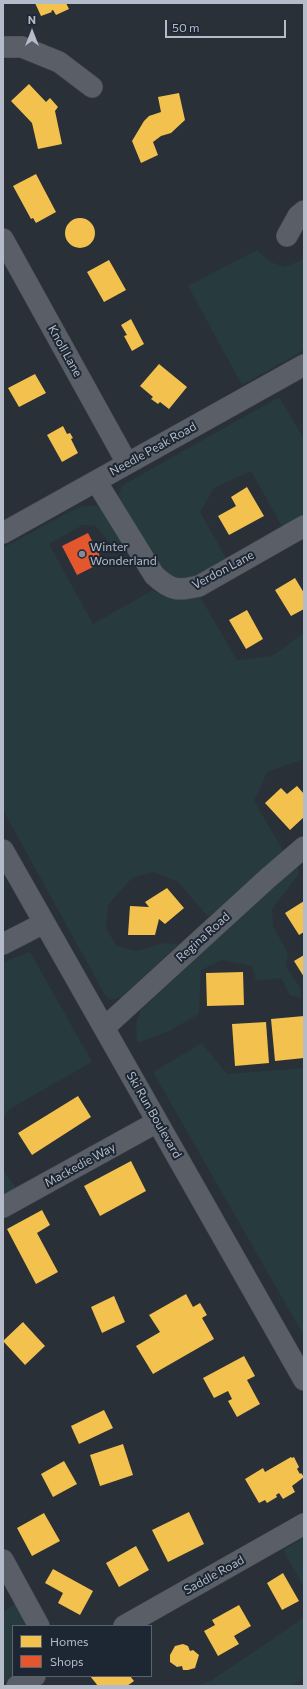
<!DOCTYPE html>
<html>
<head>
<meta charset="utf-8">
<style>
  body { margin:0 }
  #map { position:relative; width:307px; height:1689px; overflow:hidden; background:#2a3038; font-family:Commissioner,sans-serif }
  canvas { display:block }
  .frame { position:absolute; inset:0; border:4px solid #b4bcc9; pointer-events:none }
  .legend { position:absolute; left:12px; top:1625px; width:140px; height:52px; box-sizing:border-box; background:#1d2633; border:1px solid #59626f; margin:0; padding:5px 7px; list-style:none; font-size:12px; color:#b4bcc9 }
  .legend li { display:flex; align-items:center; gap:8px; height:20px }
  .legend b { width:20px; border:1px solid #59626f }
  .north { position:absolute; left:12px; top:12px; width:40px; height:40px; -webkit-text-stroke:3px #1d2633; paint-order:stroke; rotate:0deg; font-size:11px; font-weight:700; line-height:16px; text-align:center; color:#b4bcc9 }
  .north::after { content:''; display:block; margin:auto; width:14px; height:18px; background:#b4bcc9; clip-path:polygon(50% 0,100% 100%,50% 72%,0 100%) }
  .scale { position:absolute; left:165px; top:20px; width:121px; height:18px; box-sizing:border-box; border:2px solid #b4bcc9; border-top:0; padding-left:5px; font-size:12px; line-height:14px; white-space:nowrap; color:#b4bcc9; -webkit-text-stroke:3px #1d2633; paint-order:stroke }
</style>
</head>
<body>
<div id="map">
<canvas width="307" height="1689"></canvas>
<div class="frame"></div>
<ul class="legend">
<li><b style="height:11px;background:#f2c14e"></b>Homes</li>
<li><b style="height:11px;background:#e4572e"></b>Shops</li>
</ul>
<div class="north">N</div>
<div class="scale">50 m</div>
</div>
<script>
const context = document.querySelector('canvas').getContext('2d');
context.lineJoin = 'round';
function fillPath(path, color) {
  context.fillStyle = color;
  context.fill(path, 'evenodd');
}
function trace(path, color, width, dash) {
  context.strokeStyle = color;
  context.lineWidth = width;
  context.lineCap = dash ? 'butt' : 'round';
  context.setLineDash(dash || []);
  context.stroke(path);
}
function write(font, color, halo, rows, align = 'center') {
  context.font = font + ' Commissioner,sans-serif';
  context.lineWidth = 4;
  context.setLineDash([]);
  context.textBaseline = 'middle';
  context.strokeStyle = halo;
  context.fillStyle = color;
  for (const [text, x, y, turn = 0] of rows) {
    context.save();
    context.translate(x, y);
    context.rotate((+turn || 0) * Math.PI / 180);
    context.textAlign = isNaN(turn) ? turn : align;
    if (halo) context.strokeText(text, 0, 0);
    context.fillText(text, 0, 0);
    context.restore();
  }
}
const green = new Path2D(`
  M257,250l13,12 15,5 19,-8v91l-62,35 -54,-99z
  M279,397l25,42v77l-21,12 -32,-57 -37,17 -14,24 27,48 -30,17 -14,3 -12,-3 -14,-11 -36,-59 -3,-12 5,-10z
  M83,506h14l9,7 22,36 -16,-4 -17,-19 -12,-1 -34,19 44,80 60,-34c19,12 25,10 46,5l38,65 35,-4 32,-23v126l-37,13 -13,29 30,51 -76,65 -30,-35 -25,-10 -21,6 -24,27 -2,24 11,17 19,5 27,-8 16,1 -58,53 -11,3 -5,-5 -102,-185v-262l68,-37z
  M297,862l2,12 -27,35 1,17 15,27 -2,14 15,22v9l-11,-3 -9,-17 -25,3 -4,-15 -30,-6 -21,10 -2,44 -30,17 -32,12 -1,-19 5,-14z
  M30,952l62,110 -84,48 -5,9v-157z
  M202,1043l25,31 77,-6v268l-151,-264z
  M3,1170l14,19 -14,8z
  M304,1538v49l-21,-37z
  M16,1603l13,23h-16v50h3l-13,7v-71z
  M304,1616v62l-14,8h-93l15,-6 87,-59z`);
const homes = new Path2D(`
  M35,3h31l3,6 -13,6 -3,-5 -2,1 1,1 -11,4z
  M29,84l17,18 4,-4 8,9 -3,4 7,33 -24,5 -6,-26 -21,-22z
  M179,93l6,27 -14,13 -10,3 -8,6 5,13 -17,8 -9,-22 12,-20 5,-5 12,-4 -3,-15z
  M36,174l20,38 -20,11 -3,-5 -2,1 -18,-33z
  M65 233a15 15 0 1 1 30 0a15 15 0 1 1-30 0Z
  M109,260l17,30 -22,12 -17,-30z
  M131,319l13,25 -12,7 -8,-15 3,-1 -6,-10z
  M159,364l28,23 -18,22 -9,-7 -2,2 -7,-5 2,-2 -13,-11z
  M35,374l11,19 -27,14 -11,-19z
  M63,426l4,8 3,-1 3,5 -2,1 7,14 -16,9 -15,-27z
  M247,487l17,29 -35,19 -11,-19 18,-10 -5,-9z
  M295,578l9,15v16l-13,7 -16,-26z
  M247,610l16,29 -17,10 -17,-29z
  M297,786l7,8v23l-14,13 -25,-27 16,-15 6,6z
  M167,888l17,20 -19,16 -6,-5 -4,16h-27l2,-29 19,1 -4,-5z
  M304,901v31l-5,3 -14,-22z
  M304,955v22l-10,-16z
  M243,972l1,33 -37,1 -1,-33z
  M304,1016v42l-29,3 -4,-42z
  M266,1022l3,41 -34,3 -3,-42z
  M78,1096l13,21 -59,38 -14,-22z
  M131,1161l15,30 -46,25 -16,-30z
  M42,1210l8,15 -13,8 21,39 -22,12 -29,-55z
  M186,1294l7,13 7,-4 7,12 -5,3 12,21 -61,35 -17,-28 24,-14 -11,-17z
  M114,1296l11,26 -23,11 -11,-26z
  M23,1322l22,24 -20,19 -22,-24z
  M244,1356l11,20 -8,4 13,24 -23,13 -9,-16 4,-2 -4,-8 -14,7 -11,-20z
  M104,1410l9,18 -34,16 -8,-18z
  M123,1444l10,31 -33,11 -10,-31z
  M291,1457l1,1 2,-1 5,10 -2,2 3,5 1,-1 3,4 -12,9 3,6 -12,7 -4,-6 -3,2 1,2 -10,6 -2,-3 -6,3 -14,-24 18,-11 2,4z
  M64,1461l13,23 -24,13 -12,-23z
  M189,1512l15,32 -36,18 -16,-32z
  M44,1513l16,28 -28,15 -15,-28z
  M136,1546l13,24 -30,17 -13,-24z
  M53,1569l40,22 -13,24 -22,-12 5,-10 -18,-10z
  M283,1573l16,28 -17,9 -15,-27z
  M239,1605l12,21 -17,10 5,8 -21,12 -14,-25 11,-6 -3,-5z
  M183,1644l5,2 2,5 3,-1 6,5 -4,13 -7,2h-5l-1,-4 -5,1 -7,-5v-7l5,-9z
  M90,1676h40l4,5 -7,5h-29z`);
const shops = new Path2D(`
  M88,533l15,29 -26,13 -15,-29z`);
const minor = new Path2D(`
  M3,47h19l37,15 33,25
  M287,236l11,-20 6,-5
  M3,239l124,224
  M96,481l58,94c17,16 24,16 45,11l105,-60
  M3,533l301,-168
  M3,850l301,530
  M3,944l41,-21
  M104,1028l164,-150 36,-31
  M3,1207l154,-85
  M3,1560l36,66
  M124,1626l180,-102
  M17,1686l18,-10`);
const markers = [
  [82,554,4,"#848b96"]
];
const streetNames = [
  ["Knoll Lane",65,351,61],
  ["Needle Peak Road",153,449,-29],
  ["Verdon Lane",223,570,-28],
  ["Regina Road",203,937,-42],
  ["Ski Run Boulevard",154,1115,60],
  ["Mackedie Way",80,1165,-29],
  ["Saddle Road",214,1575,-29]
];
const poiNames = [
  ["Winter",90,547],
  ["Wonderland",90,561]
];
fillPath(green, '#273a3e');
fillPath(homes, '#f2c14e');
fillPath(shops, '#e4572e');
trace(minor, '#484c53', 22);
trace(minor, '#5a5e66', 21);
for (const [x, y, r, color] of markers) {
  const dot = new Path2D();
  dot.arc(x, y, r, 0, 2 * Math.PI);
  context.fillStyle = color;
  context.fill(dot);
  trace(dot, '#1d2633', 1.5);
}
write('12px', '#b4bcc9', '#1d2633', streetNames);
write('12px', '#b4bcc9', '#1d2633', poiNames, 'left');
</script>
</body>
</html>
